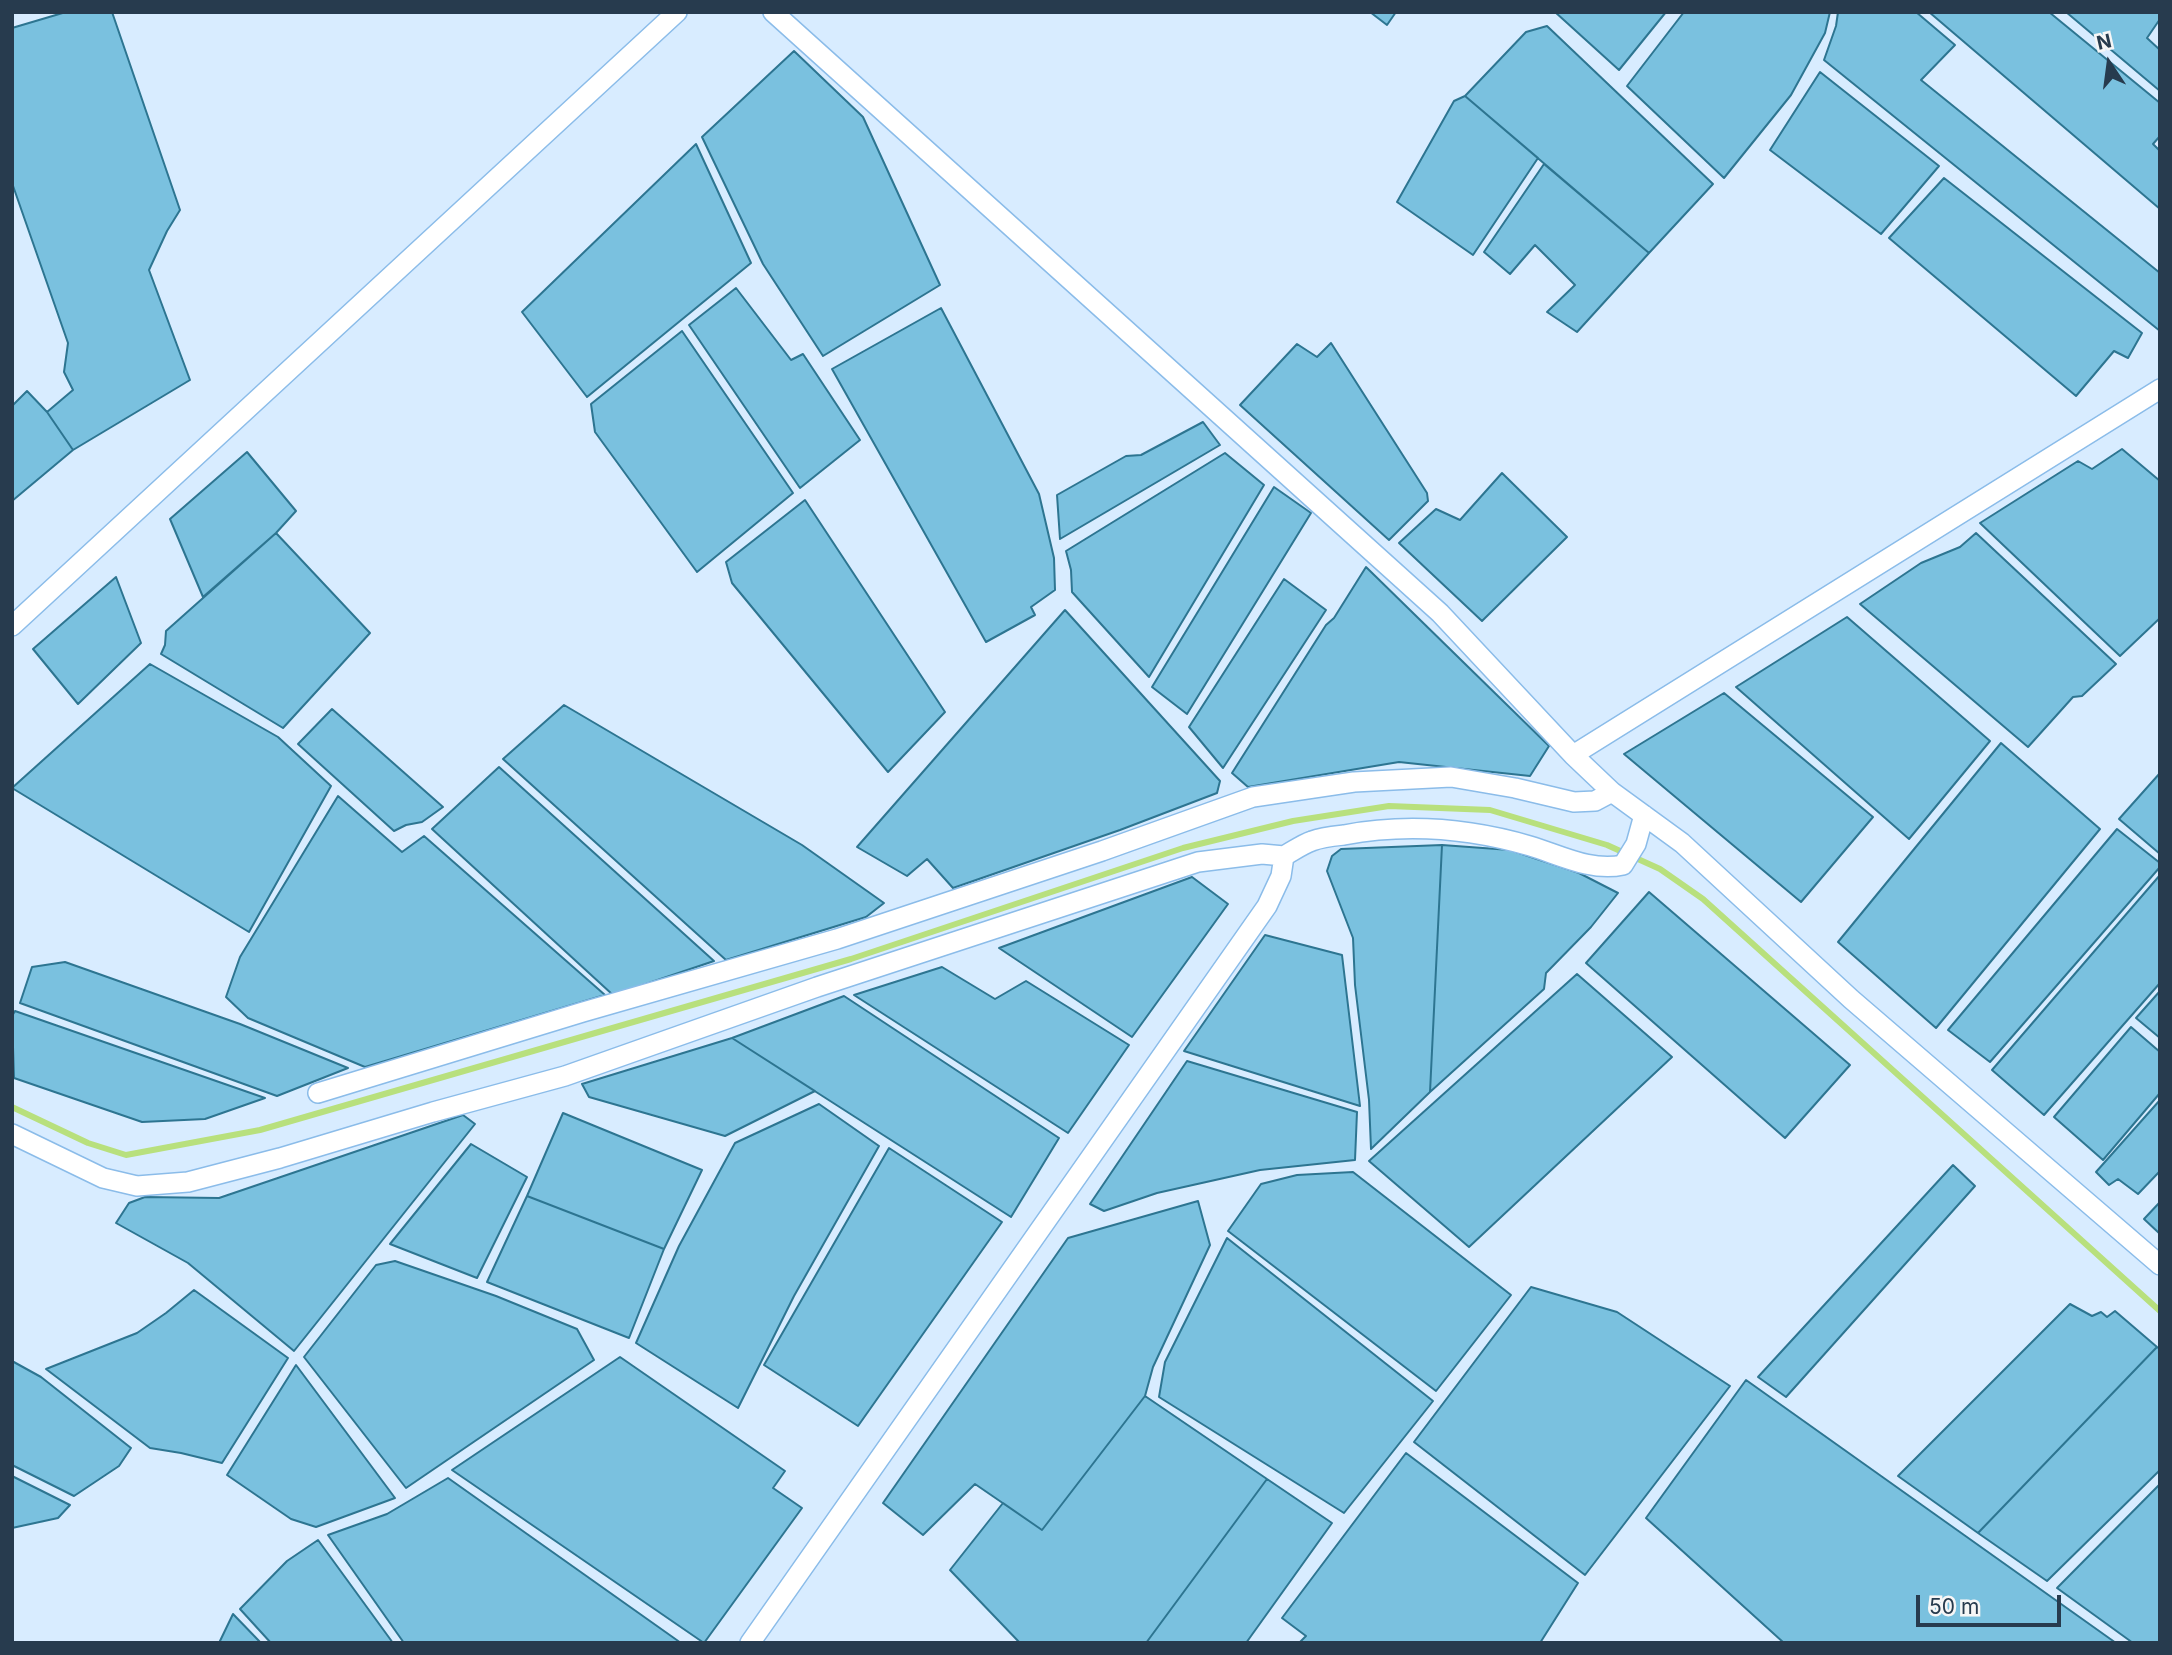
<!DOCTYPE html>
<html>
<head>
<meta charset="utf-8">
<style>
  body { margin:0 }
  #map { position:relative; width:2172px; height:1655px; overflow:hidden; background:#d8ecff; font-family:Inter,sans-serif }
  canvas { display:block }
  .frame { position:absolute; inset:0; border:14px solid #273b4e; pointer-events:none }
  .north { position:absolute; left:2074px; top:28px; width:70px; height:70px; -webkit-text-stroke:5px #f6f6f6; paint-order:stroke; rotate:347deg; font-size:19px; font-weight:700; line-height:28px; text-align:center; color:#273b4e }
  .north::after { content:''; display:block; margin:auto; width:24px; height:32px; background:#273b4e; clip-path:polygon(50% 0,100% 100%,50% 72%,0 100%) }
  .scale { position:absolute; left:1916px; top:1595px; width:145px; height:32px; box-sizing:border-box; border:4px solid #273b4e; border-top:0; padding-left:9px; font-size:21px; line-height:24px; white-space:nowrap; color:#273b4e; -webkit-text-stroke:5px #f6f6f6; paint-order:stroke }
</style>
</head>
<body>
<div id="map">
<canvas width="2172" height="1655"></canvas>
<div class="frame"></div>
<div class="north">N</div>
<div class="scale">50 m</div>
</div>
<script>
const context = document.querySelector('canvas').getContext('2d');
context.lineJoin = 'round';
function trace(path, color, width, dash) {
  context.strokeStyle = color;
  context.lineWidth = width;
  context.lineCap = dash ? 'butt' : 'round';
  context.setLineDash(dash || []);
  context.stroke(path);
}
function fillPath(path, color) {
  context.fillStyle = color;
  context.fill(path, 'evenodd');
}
const stream = new Path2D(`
  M12,1107l76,36 38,12 134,-25 591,-171 332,-111 110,-27 96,-15 101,4 117,35 53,24 43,30 457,412`);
const building = new Path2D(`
  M66,12h46l68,198 -13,21 -18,39 41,110 -117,70 -26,-38 26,-22 -9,-18 4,-29 -56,-160v-155z
  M1370,12h26l-9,13z
  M1555,12h111l-47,58z
  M1684,12h146l-5,21 -34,62 -67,83 -97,-92z
  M1838,12h78l39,33 -34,35 239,193v58l-336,-271 12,-34z
  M1929,12h120l111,91v33l-7,8 7,7v58z
  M2066,12h94v7l-13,19 13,12v41z
  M1547,26l166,158 -64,69 -184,-157 61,-64z
  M794,51l69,66 77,168 -117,71 -60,-92 -61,-127z
  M1820,72l119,94 -58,68 -111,-84z
  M1465,96l73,62 -65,97 -76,-53 57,-101z
  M696,144l55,119 -164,134 -65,-85z
  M1544,164l105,89 -72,79 -30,-20 28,-27 -40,-40 -25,29 -26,-22z
  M1944,178l198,155 -14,25 -14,-7 -38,45 -187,-158z
  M736,288l55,72 12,-6 57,86 -60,48 -111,-163z
  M941,308l98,186 15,64 1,32 -24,17 4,8 -49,27 -154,-273z
  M682,331l111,162 -96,79 -102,-140 -4,-28z
  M1331,343l96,150 1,8 -39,39 -149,-135 57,-61 20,13z
  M27,391l20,21 26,38 -61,51v-95z
  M1203,422l17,23 -160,94 -3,-44 69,-39 15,-1z
  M2122,449l38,32v137l-40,38 -140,-133 98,-62 14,8z
  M247,452l49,59 -20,22 -73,64 -33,-78z
  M1225,453l39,32 -115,192 -77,-85 -1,-22 -5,-19z
  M1502,473l65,64 -85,84 -83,-78 37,-34 24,11z
  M1274,487l37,26 -124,201 -35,-27z
  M805,500l140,212 -57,60 -156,-189 -6,-21z
  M276,533l94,100 -87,95 -122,-74 4,-9 1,-14z
  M1976,533l140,131 -34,32 -9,1 -45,50 -168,-143 61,-41 39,-16z
  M1366,567l183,179 -19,30 -131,-14 -151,25 -16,-14 94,-148 8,-7z
  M116,577l25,66 -63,61 -45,-55z
  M1284,579l42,31 -103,158 -34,-41z
  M1065,610l155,171 -3,12 -97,37 -167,58 -26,-29 -20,17 -50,-29z
  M1847,617l143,124 -81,98 -173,-152z
  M150,664l128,73 53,49 -82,146 -237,-144z
  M1724,693l149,124 -72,85 -177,-148z
  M564,705l238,140 82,58 -18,14 -140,43 -223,-201z
  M332,709l111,98 -21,15 -16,3 -12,6 -96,-87z
  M2001,743l99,86 -164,199 -98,-86z
  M499,767l215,194 -101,34 -181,-166z
  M2160,773v81l-41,-35z
  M338,796l64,56 22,-16 181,159 -240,72 -117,-49 -22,-21 14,-40z
  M2117,829l43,34v4l-170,195 -42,-32z
  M1442,845l-12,247 -59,57 -2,-49 -14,-115 -2,-47 -26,-67 5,-15 9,-7z
  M1442,845l68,5 69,23 39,20 -27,34 -45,46 -2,16 -114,103z
  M2160,875v108l-116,132 -52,-45z
  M1192,877l36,27 -96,133 -133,-89z
  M1649,892l201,173 -65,73 -199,-175z
  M1265,935l77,20 18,151 -176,-55z
  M65,962l175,62 108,44 -71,28 -257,-93 12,-36z
  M942,967l53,32 31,-18 103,64 -61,88 -214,-138z
  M1577,974l95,83 -203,190 -100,-86z
  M2160,991v47l-24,-20z
  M844,996l215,142 -48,79 -279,-179z
  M15,1011l250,87 -60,21 -63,3 -128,-44 -2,-62z
  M2131,1027l29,25v41l-57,67 -49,-43z
  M732,1038l83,53 -90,45 -136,-39 -7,-13z
  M1187,1061l170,51 -2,48 -95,10 -103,23 -53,18 -14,-7z
  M2160,1100v71l-22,23 -20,-15 -9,6 -13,-13z
  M819,1104l60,42 -85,150 -56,112 -102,-65 43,-97 56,-103z
  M563,1113l139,57 -38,79 -137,-53z
  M463,1115l12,9 -181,227 -106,-88 -72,-40 13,-20 16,-6 74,1z
  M471,1144l56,33 -50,101 -87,-34z
  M889,1148l113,74 -144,204 -94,-61z
  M1953,1165l22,21 -189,211 -28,-20z
  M1353,1172l158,123 -75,96 -208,-160 33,-47 36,-9z
  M527,1196l137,53 -35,89 -142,-56z
  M1198,1201l12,44 -57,122 -8,29 -103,134 -67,-46 -52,51 -40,-32 185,-265z
  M2160,1202v32l-16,-15z
  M1227,1238l206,163 -89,112 -185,-116 6,-35z
  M395,1261l101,35 81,33 17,31 -188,128 -102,-131 72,-92z
  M1531,1287l86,25 113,74 -145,189 -171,-133z
  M194,1290l94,68 -66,105 -41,-10 -31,-5 -104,-79 91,-36 29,-20z
  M2070,1304l22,12 9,-4 6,5 8,-6 42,36 -179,186 -80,-57z
  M2157,1347l3,2v121l-113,111 -69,-48z
  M620,1357l165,114 -12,17 29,20 -98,135 -252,-173z
  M12,1361l29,16 90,71 -12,18 -45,30 -62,-31z
  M296,1365l99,133 -79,29 -25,-8 -64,-44z
  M1746,1380l370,263h-332l-138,-125z
  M1145,1396l122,83 -121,164h-126l-70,-73 53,-67 39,27z
  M1406,1453l172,130 -38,60h-241l7,-7 -24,-18z
  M12,1476l58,29 -12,13 -46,10z
  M448,1478l233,165h-277l-76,-108 59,-21z
  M1267,1479l65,44 -86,120h-100z
  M2160,1484v159h-27l-76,-55z
  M318,1540l75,103h-122l-31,-34 47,-48z
  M233,1614l28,29h-42z`);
const minor = new Path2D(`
  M773,12l667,601 133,142 39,37 70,51 169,156 309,266
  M12,626l665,-614
  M1573,755l587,-366
  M318,1093l265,-81 254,-73 265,-88 151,-54 101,-15 97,-5 64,11 59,14 21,-1 17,-9
  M12,1134l91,44 34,8 51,-4 92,-24 153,-46 132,-36 252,-89 381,-125 64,-8 22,2
  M750,1643l517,-737 14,-30 3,-20c9,-5 19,-12 28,-15 10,-4 22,-5 32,-6 63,-12 124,-7 186,11 30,9 61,26 93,19l13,-21 8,-29`);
trace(stream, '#b8e07d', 6);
fillPath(building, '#7ac1df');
trace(building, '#2d7591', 2);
trace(minor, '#8bbce9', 22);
trace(minor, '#fff', 19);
</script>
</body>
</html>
